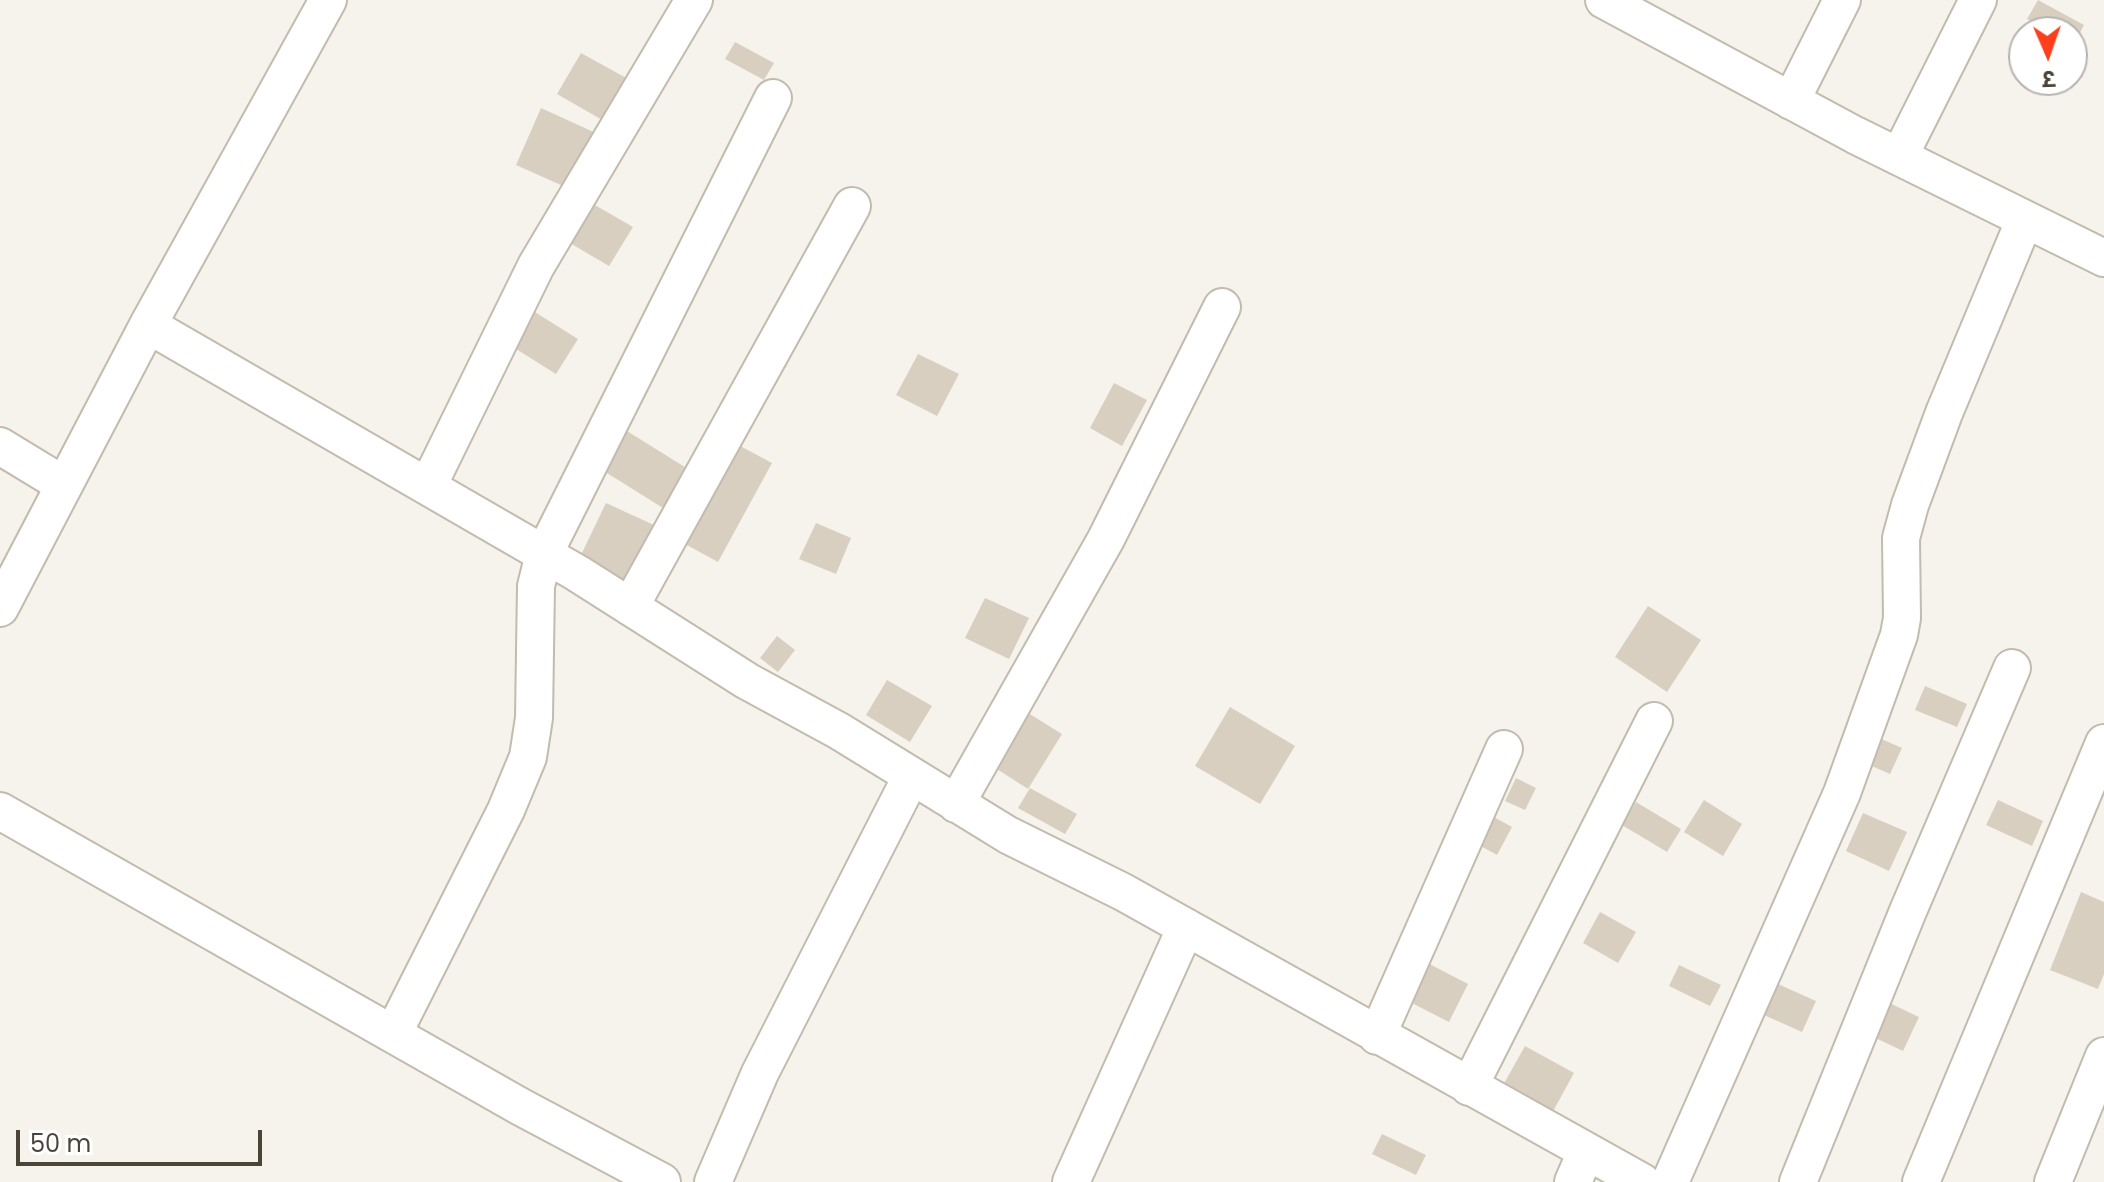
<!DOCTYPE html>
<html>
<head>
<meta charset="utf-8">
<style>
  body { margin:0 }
  #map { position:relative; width:2104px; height:1182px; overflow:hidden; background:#f6f3ec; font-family:Poppins,"Noto Sans Devanagari",sans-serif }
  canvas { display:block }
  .north { position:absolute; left:2008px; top:16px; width:80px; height:80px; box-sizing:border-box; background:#fff; border:2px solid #b7b4b0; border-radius:50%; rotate:178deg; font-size:22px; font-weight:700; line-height:32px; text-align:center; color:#4b4439 }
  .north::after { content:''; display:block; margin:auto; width:28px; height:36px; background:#fc3f1d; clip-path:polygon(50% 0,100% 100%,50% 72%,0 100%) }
  .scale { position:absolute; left:16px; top:1130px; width:246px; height:36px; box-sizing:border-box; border:4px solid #4b4439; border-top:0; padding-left:10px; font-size:24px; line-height:28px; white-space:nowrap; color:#4b4439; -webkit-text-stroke:6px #fff; paint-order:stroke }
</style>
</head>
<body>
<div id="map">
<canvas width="2104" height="1182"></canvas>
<div class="north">उ</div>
<div class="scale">50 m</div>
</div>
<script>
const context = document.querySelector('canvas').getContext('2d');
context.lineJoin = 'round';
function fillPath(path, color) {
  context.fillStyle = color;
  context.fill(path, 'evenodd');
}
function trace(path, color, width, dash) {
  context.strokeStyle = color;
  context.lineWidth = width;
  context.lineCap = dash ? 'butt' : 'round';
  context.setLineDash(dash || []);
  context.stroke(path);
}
const building = new Path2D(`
  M2038,0l46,25 -12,22v-15h-21l-24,-13z
  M735,42l39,21 -10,17 -39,-21z
  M581,53l47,26 -24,42 -47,-27z
  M541,108l57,26 -26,56 -56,-25z
  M581,197l52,30 -24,39 -51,-30z
  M530,309l48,30 -22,35 -48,-30z
  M918,354l41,20 -22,42 -41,-21z
  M1114,383l33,17 -25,46 -32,-18z
  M619,426l69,43 -25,39 -69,-43z
  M729,440l43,23 -54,99 -42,-23z
  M606,503l48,22 -27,57 -48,-23z
  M816,523l35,15 -15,36 -37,-15z
  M985,598l44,20 -20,41 -44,-21z
  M1648,606l53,34 -34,52 -52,-35z
  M777,636l18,14 -17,22 -18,-14z
  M887,680l45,26 -22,36 -44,-27z
  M1925,686l42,18 -10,23 -42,-17z
  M1230,707l65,39 -35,58 -65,-38z
  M1020,708l42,26 -34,55 -42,-27z
  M1870,734l32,14 -12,26 -32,-14z
  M1516,778l20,10 -11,22 -20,-9z
  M1030,788l47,26 -12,20 -47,-26z
  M1704,800l38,24 -19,32 -39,-24z
  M1998,800l45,21 -11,25 -46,-21z
  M1636,802l45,27 -14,23 -45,-27z
  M1483,811l29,16 -15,28 -29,-16z
  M1863,813l44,19 -18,39 -43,-20z
  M2081,892l23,10v72l-6,15 -48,-19z
  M1600,912l36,20 -18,31 -35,-20z
  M1418,958l50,26 -19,38 -51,-26z
  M1679,965l42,20 -11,21 -41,-20z
  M1769,980l47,21 -14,31 -47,-21z
  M1881,999l38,18 -16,34 -38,-18z
  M1525,1046l49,27 -23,42 -49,-28z
  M1382,1134l44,21 -10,20 -44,-21z`);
const street = new Path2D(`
  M1604,0l251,135 249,123
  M1791,101l51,-101
  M1899,157l79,-157
  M148,325l429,248 170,108 92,50 169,104 115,57 519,290
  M0,446l64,39
  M428,486l108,-220 158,-266
  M630,607l222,-401
  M0,608l148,-283 180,-325
  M956,804l150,-265 116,-232
  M0,811l521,296 141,75
  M393,1034l113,-224 22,-53 6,-39 2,-132 8,-32 229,-456
  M1377,1036l127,-287
  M1469,1087l185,-366
  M713,1182l47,-109 151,-296
  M1071,1182l115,-255
  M1573,1182l13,-30
  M1670,1182l172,-389 57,-158 3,-17 -1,-80 9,-33 34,-92 81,-194
  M1798,1182l110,-271 104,-243
  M1921,1182l183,-439
  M2053,1182l51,-126`);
fillPath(building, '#d8cfc1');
trace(street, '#c2bbae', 40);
trace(street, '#fff', 36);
</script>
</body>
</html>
